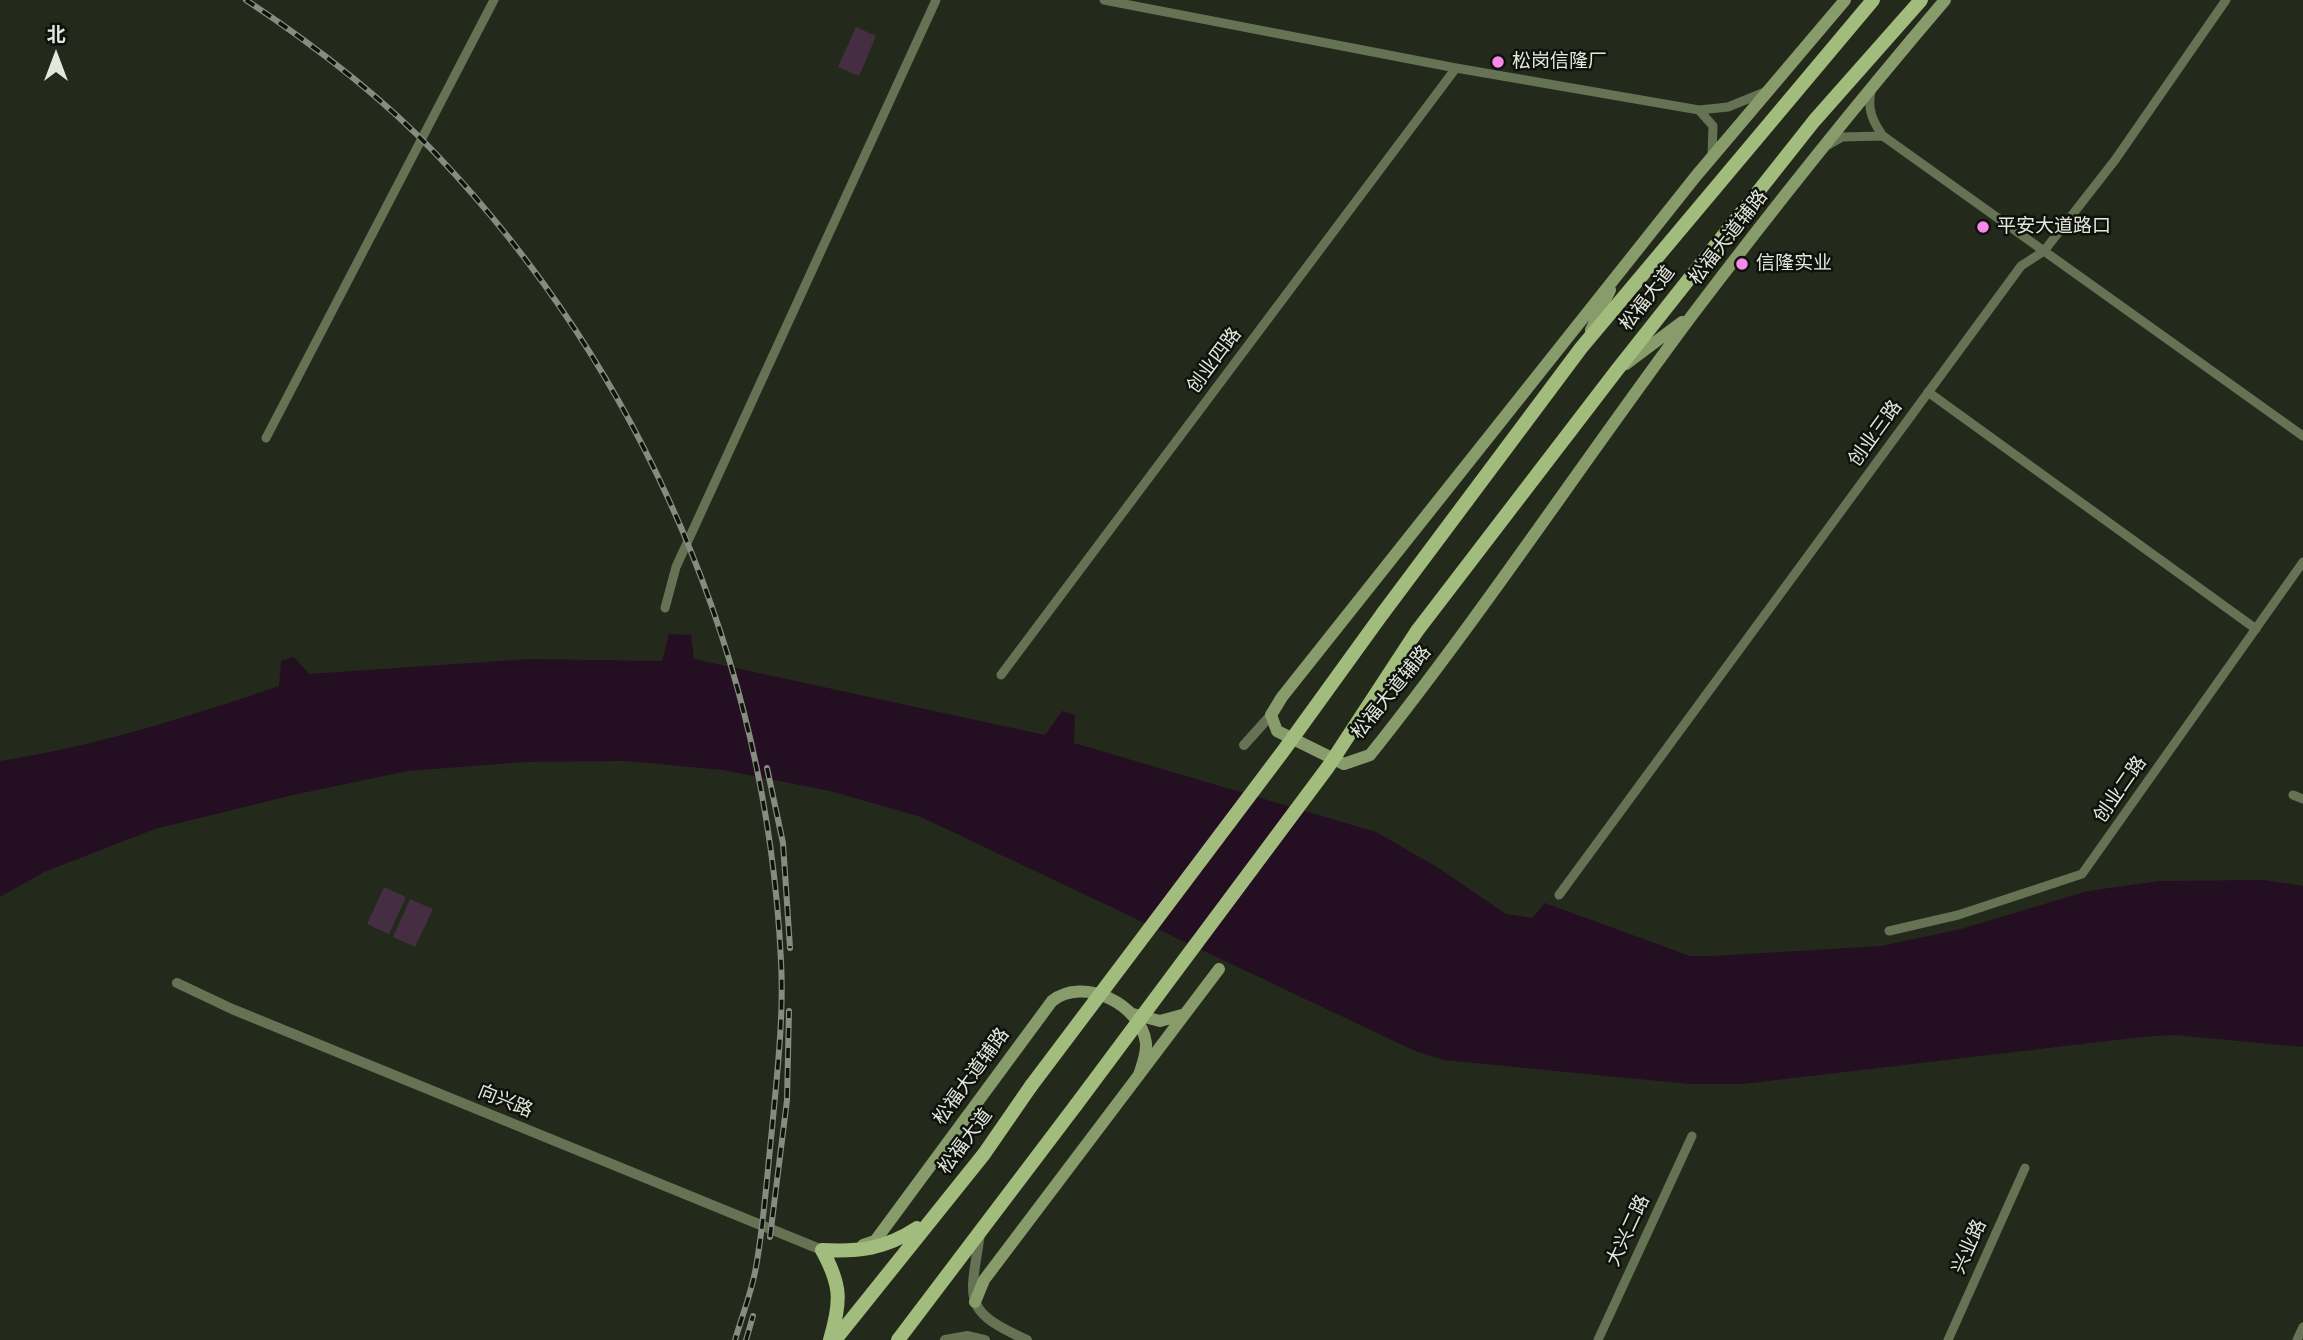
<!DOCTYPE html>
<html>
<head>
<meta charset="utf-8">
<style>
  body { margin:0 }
  #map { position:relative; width:2303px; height:1340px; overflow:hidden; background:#242a1b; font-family:Roboto,"Noto Sans SC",sans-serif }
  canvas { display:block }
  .north { position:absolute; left:21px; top:21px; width:70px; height:70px; -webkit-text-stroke:5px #0f120b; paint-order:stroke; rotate:0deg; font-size:19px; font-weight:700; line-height:28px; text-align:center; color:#e3e8de }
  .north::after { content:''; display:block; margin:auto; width:24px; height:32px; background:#e3e8de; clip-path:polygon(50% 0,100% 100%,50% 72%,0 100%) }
</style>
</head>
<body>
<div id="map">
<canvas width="2303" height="1340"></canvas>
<div class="north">北</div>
</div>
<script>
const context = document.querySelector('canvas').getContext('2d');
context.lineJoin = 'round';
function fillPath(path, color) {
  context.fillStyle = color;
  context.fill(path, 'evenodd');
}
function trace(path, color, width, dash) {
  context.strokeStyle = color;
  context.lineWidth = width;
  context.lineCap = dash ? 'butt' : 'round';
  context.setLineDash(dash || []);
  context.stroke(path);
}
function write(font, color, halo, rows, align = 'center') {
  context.font = font + ' Roboto,"Noto Sans SC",sans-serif';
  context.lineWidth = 5;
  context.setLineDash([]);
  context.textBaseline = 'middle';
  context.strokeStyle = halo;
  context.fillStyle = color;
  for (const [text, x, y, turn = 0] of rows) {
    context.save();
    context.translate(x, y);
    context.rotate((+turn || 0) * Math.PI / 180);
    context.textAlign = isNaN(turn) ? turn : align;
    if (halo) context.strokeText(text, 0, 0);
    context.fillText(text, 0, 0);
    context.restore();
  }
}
const green = new Path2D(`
  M856,27l20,9 -17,40 -21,-9z
  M384,887l22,10 -17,37 -22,-10z
  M410,899l23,10 -18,38 -22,-10z`);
const water = new Path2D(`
  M669,634l22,1 3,24 351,76 17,-24 13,4 -1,28 302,89 61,35 69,47 26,4 13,-15 145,53h23l168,-10 80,-17 127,-38 71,-10 105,-1 39,6v161l-129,-12 -32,2 -399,47h-54l-245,-24 -29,-9 -494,-234 -91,-26 -107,-21 -98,-9 -100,1 -117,9 -115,24 -138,34 -111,43 -44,25v-136c96,-15 188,-44 279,-75l2,-25 13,-4 15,17 219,-15 134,2z`);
const minor = new Path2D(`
  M1104,0l352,68 243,42 29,-3 37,-15
  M1871,91c-4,19 2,31 12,45l420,300
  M1699,110l14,16 -1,29
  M1828,145l14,-8 41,-1
  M1928,392l328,237
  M266,438l228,-438
  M665,608l11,-41 260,-567
  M1001,675l455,-607
  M2293,795l10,4
  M1559,895l462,-629 23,-15 71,-91 111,-160
  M1889,931l69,-16 124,-41 221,-312
  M1598,1340l94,-204
  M1948,1340l77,-172
  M2297,1340l6,-13`);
const tertiary = new Path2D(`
  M1244,745l27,-30
  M177,983l55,26 590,241
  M980,1233c-9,66 -21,77 47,107
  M945,1340l23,-4 17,4`);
const secondary = new Path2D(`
  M1845,0l-149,176 -414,521 -11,18 6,16 67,33 26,-9c114,-143 214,-295 323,-441 81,-107 165,-212 252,-314
  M1591,330l19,-40
  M1626,364l56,-42
  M1133,1014l27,7 22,-6
  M863,1245l12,-4 177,-240c31,-25 89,3 94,42 1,11 -4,22 -7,32
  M975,1302l9,-22 235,-311`);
const primary = new Path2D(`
  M1383,613l198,-265 292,-348
  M1417,631l200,-261 197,-249 107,-121
  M822,1250c37,2 63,-1 95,-22
  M822,1250c20,36 19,52 8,90
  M835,1340l149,-186 47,-68
  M898,1340l178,-235`);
const rail = new Path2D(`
  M246,0c65,43 137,98 190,154 207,218 331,508 345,807 3,55 -4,114 -9,168 -5,46 -8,93 -16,138 -4,24 -14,49 -21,73
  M767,768l16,75 7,105
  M770,1237l17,-137 2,-89
  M746,1340l7,-24`);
const primaryBridge = new Path2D(`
  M1031,1086l253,-336 99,-137
  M1076,1105l252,-338 89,-136`);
const markers = [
  [1498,62,7,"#f888ea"],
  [1983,227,7,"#f888ea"],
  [1742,264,7,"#f888ea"]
];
const poiNames = [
  ["松岗信隆厂",1512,62],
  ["平安大道路口",1997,227],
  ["信隆实业",1756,264]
];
const streetNames = [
  ["松福大道辅路",1729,238,-52],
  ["松福大道",1648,299,-52],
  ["创业四路",1215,361,-53],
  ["创业三路",1876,434,-54],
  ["松福大道辅路",1392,693,-51],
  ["创业二路",2121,790,-55],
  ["松福大道辅路",972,1077,-54],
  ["向兴路",505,1102,22],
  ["松福大道",966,1142,-53],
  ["大兴二路",1629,1231,-65],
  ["兴业路",1970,1247,-66]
];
fillPath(green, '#462e42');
fillPath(water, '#240e21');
trace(minor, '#657253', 9);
trace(tertiary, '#657253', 10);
trace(secondary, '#879c6a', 12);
trace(primary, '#a1bc7c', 14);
trace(rail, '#868c7f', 6);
trace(rail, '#0f120b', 3.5, [10]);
trace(primaryBridge, '#a1bc7c', 14);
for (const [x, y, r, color] of markers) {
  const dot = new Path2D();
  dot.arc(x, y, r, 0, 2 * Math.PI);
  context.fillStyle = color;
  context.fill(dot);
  trace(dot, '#0f120b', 2.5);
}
write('19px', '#e3e8de', '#0f120b', poiNames, 'left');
write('19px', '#e3e8de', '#0f120b', streetNames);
</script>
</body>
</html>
